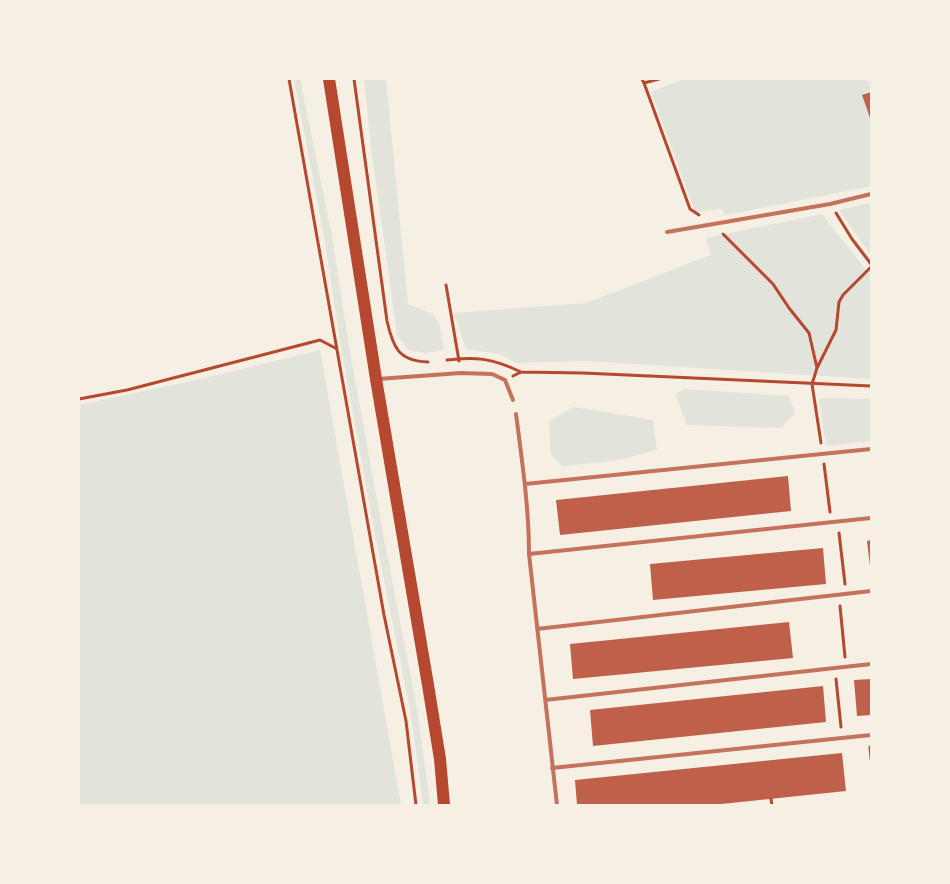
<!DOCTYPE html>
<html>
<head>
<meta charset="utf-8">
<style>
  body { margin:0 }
  #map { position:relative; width:950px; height:884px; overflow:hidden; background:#f6efe4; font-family:Barlow,sans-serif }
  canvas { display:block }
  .frame { position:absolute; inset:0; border:80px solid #f6efe4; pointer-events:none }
</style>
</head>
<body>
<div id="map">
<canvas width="950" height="884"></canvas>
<div class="frame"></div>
</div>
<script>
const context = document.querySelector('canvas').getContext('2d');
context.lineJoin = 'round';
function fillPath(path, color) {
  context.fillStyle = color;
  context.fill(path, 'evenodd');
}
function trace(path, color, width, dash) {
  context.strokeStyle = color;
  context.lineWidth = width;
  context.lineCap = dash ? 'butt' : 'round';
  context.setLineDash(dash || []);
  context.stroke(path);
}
const green = new Path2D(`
  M294,79h6l32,157 17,110 34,187 35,181 12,91h-7l-12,-90 -36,-180 -34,-188 -17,-110z
  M364,79h22l22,225c34,13 30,10 36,46l-18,3 -18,-3 -11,-15 -26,-188z
  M684,79h180l7,4v9l-9,3 9,27v64l-145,29 -5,-6 -26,3 -44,-120z
  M871,203v52l-32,-45z
  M822,214l49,62v103l-285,-18 -70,2 -16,-9 -34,-5 -12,-36 132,-10 125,-48 -5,-17z
  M320,350l81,455h-322v-400l130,-28z
  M685,389l104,7 6,17 -14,15 -94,-3 -12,-31z
  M819,398l52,1v42l-45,5z
  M574,407l79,13 4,30 -42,11 -53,5 -11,-12 -2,-33z`);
const building = new Path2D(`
  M871,92v29l-9,-26z
  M788,476l3,35 -231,24 -4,-35z
  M871,540v26h-1l-3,-25z
  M823,548l3,36 -173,16 -3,-36z
  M789,622l4,36 -220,21 -3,-35z
  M871,679v36l-14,1 -3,-36z
  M823,686l3,36 -233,24 -3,-36z
  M842,753l4,38 -134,14h-135l-2,-25z`);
const path = new Path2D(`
  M289,79l95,536 22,106 10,84
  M354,79l33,242c6,26 11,40 41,41
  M642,79l2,4 15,-4
  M644,83l46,126 9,6
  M836,213l16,26 19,25
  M723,234l50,50 16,24 20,25 8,35
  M446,285l13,76
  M447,360c29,-4 47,-1 74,12
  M513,376l8,-4 62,1 288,13
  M79,399l48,-9 193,-50 17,9
  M821,443l-9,-59 5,-16 19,-38 3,-28 4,-7 28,-28
  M824,464l6,48
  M839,533l6,51
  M840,606l5,51
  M836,679l5,48
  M870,747l1,12
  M771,799l1,6`);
const service = new Path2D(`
  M667,232l163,-28 41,-10
  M378,379l83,-6 31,1 13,6 8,20
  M516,414c6,47 13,93 13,140l28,251
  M525,484l346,-35
  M529,554l342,-36
  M537,629l334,-38
  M545,700l326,-36
  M552,768l319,-33`);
const primary = new Path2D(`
  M329,79l47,300 52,306 12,74 4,46`);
fillPath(green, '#e2e4dc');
fillPath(building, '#bf614a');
trace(path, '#b5482f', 3);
trace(service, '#c5725c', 4);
trace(primary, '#b5482f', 12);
</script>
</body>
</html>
